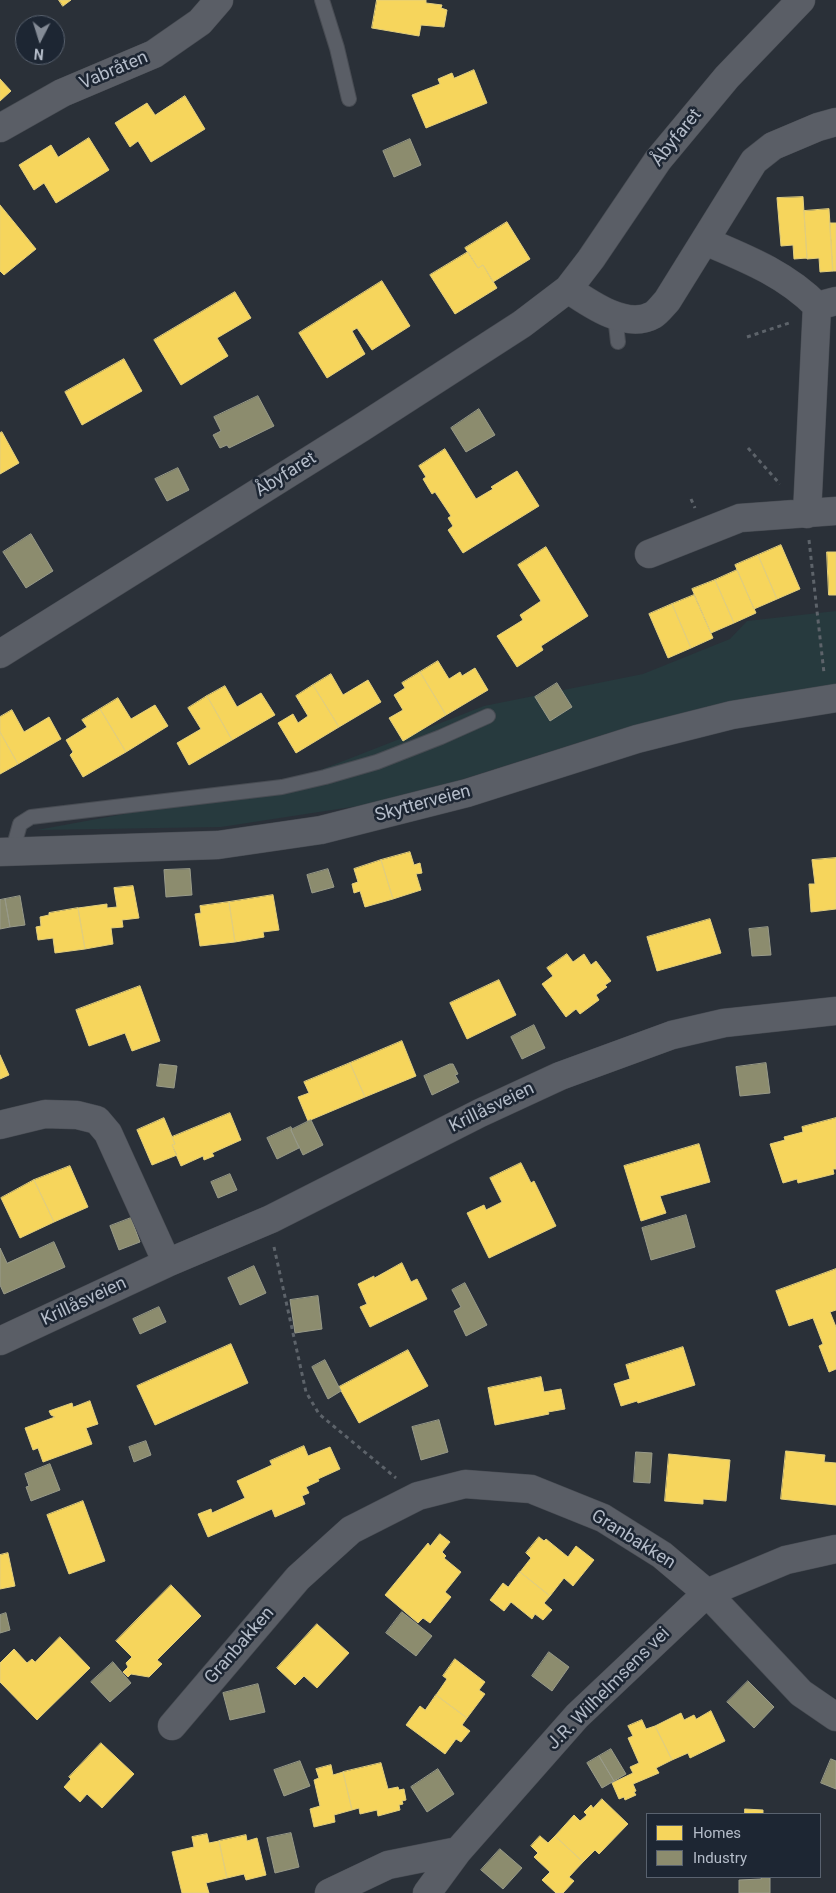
<!DOCTYPE html>
<html>
<head>
<meta charset="utf-8">
<style>
  body { margin:0 }
  #map { position:relative; width:836px; height:1893px; overflow:hidden; background:#2a3038; font-family:Roboto,sans-serif }
  canvas { display:block }
  .legend { position:absolute; left:646px; top:1813px; width:175px; height:65px; box-sizing:border-box; background:#1d2633; border:1px solid #59626f; margin:0; padding:6px 9px; list-style:none; font-size:15px; color:#b4bcc9 }
  .legend li { display:flex; align-items:center; gap:10px; height:25px }
  .legend b { width:25px; border:1px solid #59626f }
  .north { position:absolute; left:15px; top:15px; width:50px; height:50px; box-sizing:border-box; background:#1d2633; border:1px solid #59626f; border-radius:50%; rotate:185deg; font-size:14px; font-weight:700; line-height:20px; text-align:center; color:#b4bcc9 }
  .north::after { content:''; display:block; margin:auto; width:18px; height:22px; background:#848b96; clip-path:polygon(50% 0,100% 100%,50% 72%,0 100%) }
</style>
</head>
<body>
<div id="map">
<canvas width="836" height="1893"></canvas>
<ul class="legend">
<li><b style="height:14px;background:#f6d55c"></b>Homes</li>
<li><b style="height:14px;background:#8c8c6e"></b>Industry</li>
</ul>
<div class="north">N</div>
</div>
<script>
const context = document.querySelector('canvas').getContext('2d');
context.lineJoin = 'round';
function fillPath(path, color) {
  context.fillStyle = color;
  context.fill(path, 'evenodd');
}
function trace(path, color, width, dash) {
  context.strokeStyle = color;
  context.lineWidth = width;
  context.lineCap = dash ? 'butt' : 'round';
  context.setLineDash(dash || []);
  context.stroke(path);
}
function write(font, color, halo, rows, align = 'center') {
  context.font = font + ' Roboto,sans-serif';
  context.lineWidth = 5;
  context.setLineDash([]);
  context.textBaseline = 'middle';
  context.strokeStyle = halo;
  context.fillStyle = color;
  for (const [text, x, y, turn = 0] of rows) {
    context.save();
    context.translate(x, y);
    context.rotate((+turn || 0) * Math.PI / 180);
    context.textAlign = isNaN(turn) ? turn : align;
    if (halo) context.strokeText(text, 0, 0);
    context.fillText(text, 0, 0);
    context.restore();
  }
}
const green = new Path2D(`
  M836,611v76l-224,45 -215,68 -176,27 -184,3 245,-45 202,-79 159,-32 87,-35 17,-18z`);
const homes = new Path2D(`
  M59,0h12l-8,6z
  M377,0h49v3l16,2 -1,3 6,2 -3,17 -23,-2 -2,11 -47,-8z
  M474,70l13,33 -61,25 -14,-33 28,-11 -2,-5 14,-6 2,5z
  M0,79l11,12 -11,10z
  M185,96l20,33 -54,33 -13,-21 -8,6 -15,-24 32,-20 8,12z
  M89,138l20,32 -53,33 -12,-20 -10,7 -15,-25 32,-20 7,12z
  M803,197l4,61 -13,1 -1,-14 -12,1 -4,-48z
  M0,205l36,44 -32,26 -4,-4z
  M829,209l4,62 -13,1 -1,-14 -12,1 -3,-48z
  M507,222l23,37 -37,23 -10,-17 -5,3 -13,-20z
  M830,223h6v48h-3z
  M468,252l10,16 5,-3 14,23 -42,26 -25,-39z
  M382,281l28,45 -38,24 -15,-22 -5,3 13,23 -38,24 -28,-45z
  M235,292l16,26 -34,20 11,18 -47,29 -27,-45z
  M124,359l18,32 -60,34 -17,-33z
  M2,432l17,31 -19,11v-41z
  M445,449l31,50 17,-10 -2,-2 26,-16 22,35 -76,47 -15,-23 5,-4 -5,-8 3,-2 -16,-24 -3,2 -9,-15 3,-2 -7,-11z
  M781,545l19,44 -23,10 -19,-44z
  M546,547l42,69 -47,30 2,4 -26,17 -20,-31 26,-16 -3,-5 21,-14 -23,-36z
  M827,552h9v43h-7z
  M758,555l19,44 -23,10 -19,-44z
  M737,570l19,43 -22,10 -19,-43z
  M715,580l19,43 -23,10 -19,-44z
  M694,595l19,43 -22,10 -19,-44z
  M672,604l19,44 -23,10 -19,-44z
  M438,661l11,18 11,-7 2,4 13,-8 13,22 -42,25 -26,-43z
  M420,672l26,43 -43,26 -14,-23 14,-8 -9,-15 11,-7 -3,-5z
  M331,674l12,21 25,-15 13,22 -42,25 -26,-42z
  M313,685l26,42 -43,26 -18,-30 15,-9 5,9 10,-7 -12,-20z
  M225,686l12,21 24,-14 14,22 -43,25 -25,-44z
  M207,696l25,44 -43,25 -12,-22 24,-14 -13,-21z
  M118,698l13,21 24,-14 13,21 -42,26 -26,-43z
  M100,709l26,43 -43,25 -13,-22 3,-3 -7,-12 21,-13 -5,-7z
  M12,710l12,22 25,-15 12,22 -43,25 -18,-32v-15z
  M0,732l18,32 -18,10z
  M410,852l4,13 6,-2 2,10 -6,1 5,16 -28,9 -12,-39z
  M836,858v51l-25,3 -2,-28h6l-3,-24z
  M381,860l12,39 -28,8 -5,-16 -6,2 -2,-9 6,-2 -4,-13z
  M133,886l6,32 -17,2 1,7 -12,1 2,16 -28,5 -7,-41 29,-4v4l10,-1 -3,-19z
  M273,895l6,35 -16,2 1,5 -29,5 -6,-40z
  M229,902l6,40 -35,4 -5,-32 6,-1 -1,-7z
  M78,908l7,41 -30,4 -2,-15 -15,2 -2,-13 5,-1 -1,-9 9,-2v-2z
  M710,919l11,34 -64,18 -10,-34z
  M567,954l6,8 11,-8 7,11 5,-4 15,20 -6,4 2,2 -11,8 3,5 -19,14 -4,-5 -10,8 -24,-33 11,-8 -6,-8z
  M499,980l17,35 -49,24 -17,-36z
  M140,986l20,55 -28,10 -7,-18 -36,13 -13,-36z
  M402,1041l14,35 -51,21 -15,-34z
  M0,1055l9,20 -9,4z
  M350,1063l15,34 -57,24 -10,-24 11,-4 -5,-11z
  M230,1113l11,27 -29,13 2,3 -10,4 -1,-4 -22,10 -9,-21 3,-1 -3,-7z
  M164,1118l11,26 -3,1 5,10 -25,10 -15,-35z
  M836,1118v51h-3l1,5 -36,9 -1,-4 -14,4 -13,-39 15,-4 -1,-3 19,-5 -1,-5z
  M699,1144l11,38 -50,14 6,17 -25,8 -17,-55z
  M521,1163l10,20 3,-2 22,45 -67,32 -22,-45 17,-8 2,5 16,-8 -12,-24z
  M70,1166l18,41 -34,15 -20,-42z
  M34,1180l20,42 -34,16 -19,-40z
  M402,1263l9,19 6,-3 10,20 -57,28 -10,-20 7,-3 -9,-20 16,-8v2z
  M836,1269v41l-6,2 6,15v42l-7,3 -10,-26 4,-2 -10,-26 -24,8 -13,-35z
  M231,1344l17,39 -93,42 -18,-39z
  M683,1347l12,38 -57,18 -1,-2 -16,5 -7,-22 16,-5 -4,-14z
  M408,1350l20,36 -69,37 -20,-36z
  M541,1377l3,15 17,-3 4,20 -17,3 1,2 -54,11 -7,-37z
  M90,1401l8,23 -12,4 6,16 -49,18 -5,-14 -5,2 -8,-22 30,-11 -4,-2 -2,-4 23,-8 1,4z
  M304,1446l4,10 22,-9 10,22 -22,10 1,2 -13,6 3,6 -7,3 3,8 -30,13 -3,-8 -64,28 -10,-23 13,-5 1,4 33,-15 -8,-17 35,-16 -2,-4z
  M786,1451l39,4 -1,7 12,1v42l-55,-6z
  M669,1454l61,6 -4,41 -23,-2v5l-38,-3z
  M83,1501l22,60 -36,13 -22,-59z
  M440,1534l10,8 -8,10 4,4 -2,2 17,14 -16,20 6,5 -21,26 -7,-5 -5,5 -33,-28 43,-52 2,3z
  M539,1537l5,4 2,-2 22,18 8,-11 18,14 -21,26 -9,-8 -14,18 -30,-24 11,-14 -5,-5z
  M8,1553l7,33 -15,3v-34z
  M520,1572l30,24 -6,7 8,7 -9,10 -8,-6 -3,5 -21,-17 -7,9 -14,-11 13,-17 5,4z
  M171,1585l30,31 -44,44 5,4 -13,13 -18,-3 -3,3 -5,-5 5,-5 -2,-4 6,-6 -16,-16z
  M317,1624l32,29 -32,35 -13,-12 -9,9 -18,-17z
  M60,1637l30,31 -53,52 -37,-38v-19l14,-14 13,14 5,-4 3,3z
  M455,1659l30,23 -6,8 6,4 -18,24 -31,-23 11,-16 -4,-3z
  M436,1695l31,23 -5,7 8,6 -9,11 -5,-3 -11,15 -39,-29 14,-19 5,4z
  M711,1711l14,30 -35,17 -2,-5 -16,7 -17,-34 26,-13 3,7 10,-5 2,4z
  M642,1720l4,9 9,-3 17,34 -16,8 3,5 -26,11 3,7 -2,1 2,3 -11,5 -1,-3 -5,2 -7,-16 21,-10 -3,-6 9,-4 -11,-25 5,-2 -5,-10z
  M101,1743l33,31 -32,34 -15,-14 -7,8 -16,-15 7,-8 -2,-2z
  M381,1763l7,26 10,-2 1,3 5,-1 2,11 -4,1 1,3 -4,1 1,5 -22,6 -1,-6 -17,4 -1,-6 -7,2 -9,-38z
  M331,1765l2,10 10,-3 9,38 -18,5 1,7 -21,5 -4,-18 10,-3 -6,-26 5,-2 -3,-9z
  M602,1799l26,25 -29,30 -4,-4 -12,12 -28,-26 19,-21 6,6 7,-6 -3,-3 7,-7 2,3z
  M745,1809l18,1v4h-18z
  M207,1834l2,9 10,-2 8,37 -21,5 3,10h-27l-10,-41 22,-5 -2,-10z
  M246,1835l1,6 10,-3 9,37 -20,5 -2,-6 -17,4 -8,-37z
  M540,1836l8,7 7,-7 28,26 -14,15 5,4 -11,12h-7l-14,-13 8,-8 -16,-15 4,-4 -7,-7z`);
const industry = new Path2D(`
  M410,139l11,26 -27,12 -11,-26z
  M258,396l16,30 -45,22 -2,-3 -7,3 -7,-13 8,-4 -7,-14z
  M479,409l16,26 -29,17 -15,-24z
  M178,468l11,22 -22,11 -12,-22z
  M31,534l22,37 -27,17 -23,-36z
  M557,683l15,24 -22,14 -15,-24z
  M190,869l2,26 -26,2 -2,-27z
  M328,869l6,18 -22,6 -5,-18z
  M20,896l5,29 -15,2 -5,-28z
  M5,899l5,28 -10,2v-29z
  M768,927l3,28 -19,1 -3,-27z
  M534,1025l11,23 -23,11 -11,-22z
  M766,1063l4,30 -30,3 -4,-29z
  M160,1064l17,2 -3,22 -17,-2z
  M450,1064h3l5,10 -3,1 4,7 -27,13 -8,-19z
  M311,1120l12,25 -20,10 -12,-25z
  M291,1127l1,2 -1,1 8,18 -22,11 -10,-21z
  M230,1174l7,16 -19,8 -7,-16z
  M686,1215l9,32 -44,13 -9,-32z
  M131,1218l9,24 -21,8 -9,-24z
  M54,1242l11,25 -61,27 -4,-9v-37l7,15z
  M254,1266l12,27 -26,12 -12,-27z
  M465,1283l22,42 -21,11 -12,-25 7,-4 -9,-17z
  M318,1296l4,33 -27,4 -5,-33z
  M159,1307l7,15 -26,12 -7,-15z
  M325,1360l16,31 -13,8 -16,-32z
  M439,1420l9,32 -27,8 -9,-33z
  M146,1441l5,14 -17,7 -5,-15z
  M636,1452l16,1 -2,30 -16,-1z
  M50,1464l10,26 -29,11 -5,-14 3,-1 -4,-12z
  M402,1612l30,24 -16,20 -30,-23z
  M6,1613l4,17 -10,3v-18z
  M549,1652l20,15 -17,24 -20,-15z
  M113,1662l18,21 -21,19 -19,-20z
  M748,1681l26,26 -20,21 -27,-26z
  M258,1684l7,28 -35,8 -7,-27z
  M611,1749l15,25 -12,7 -15,-25z
  M599,1756l15,25 -12,7 -15,-25z
  M831,1759l5,2v28l-15,-6z
  M300,1761l10,25 -26,10 -10,-26z
  M438,1769l16,25 -27,18 -16,-25z
  M291,1833l8,34 -24,6 -8,-35z
  M500,1849l22,19 -19,21 -22,-19z
  M761,1877h9v16h-31v-13l22,-1z`);
const path = new Path2D(`
  M747,337l42,-14
  M748,448l32,36
  M691,499l4,9
  M809,540l15,133
  M274,1247l32,145 13,22 77,64`);
const service = new Path2D(`
  M322,0l15,48 12,51
  M615,316l3,26
  M16,851l-1,-9 5,-18 11,-7 251,-30 43,-10 52,-15 64,-25 47,-21`);
const minor = new Path2D(`
  M0,128l62,-35 92,-39 46,-32 19,-22
  M705,241c40,17 81,33 112,65l19,-5
  M568,289c22,15 59,41 85,26 5,-3 10,-10 14,-14l87,-140 19,-15 45,-19 18,-5
  M807,514l10,-208
  M649,554l91,-36 96,-7
  M0,654l361,-226 161,-104 46,-35 23,-30 67,-99 69,-83 74,-77
  M0,852l218,-7 103,-15 146,-37 170,-54 95,-24 104,-17
  M0,1125l45,-11 32,1 20,5 11,13 59,130
  M0,1341l167,-78 104,-44 209,-106 80,-37 112,-41 52,-12 112,-12
  M172,1726l126,-148 53,-48 67,-34 47,-12 66,5 72,29 59,37 45,38 94,100 35,24
  M329,1893l59,-28 70,-14
  M427,1893l31,-42 119,-135 130,-123 79,-33 50,-11`);
const streetNames = [
  ["Vabråten",114,71,-23],
  ["Åbyfaret",677,138,-51],
  ["Åbyfaret",286,475,-32],
  ["Skytterveien",423,804,-15],
  ["Krillåsveien",492,1108,-26],
  ["Krillåsveien",84,1302,-25],
  ["Granbakken",633,1540,32],
  ["Granbakken",240,1646,-49],
  ["J.R. Wilhelmsens vei",609,1689,-45]
];
fillPath(green, '#273a3e');
fillPath(homes, '#f6d55c');
trace(homes, '#e2ce7d', 1);
fillPath(industry, '#8c8c6e');
trace(industry, '#989a89', 1);
trace(service, '#484c53', 16);
trace(minor, '#484c53', 29);
trace(path, '#5d636a', 3, [4, 4]);
trace(service, '#5a5e66', 14);
trace(minor, '#5a5e66', 28);
write('18px', '#b4bcc9', '#1d2633', streetNames);
</script>
</body>
</html>
